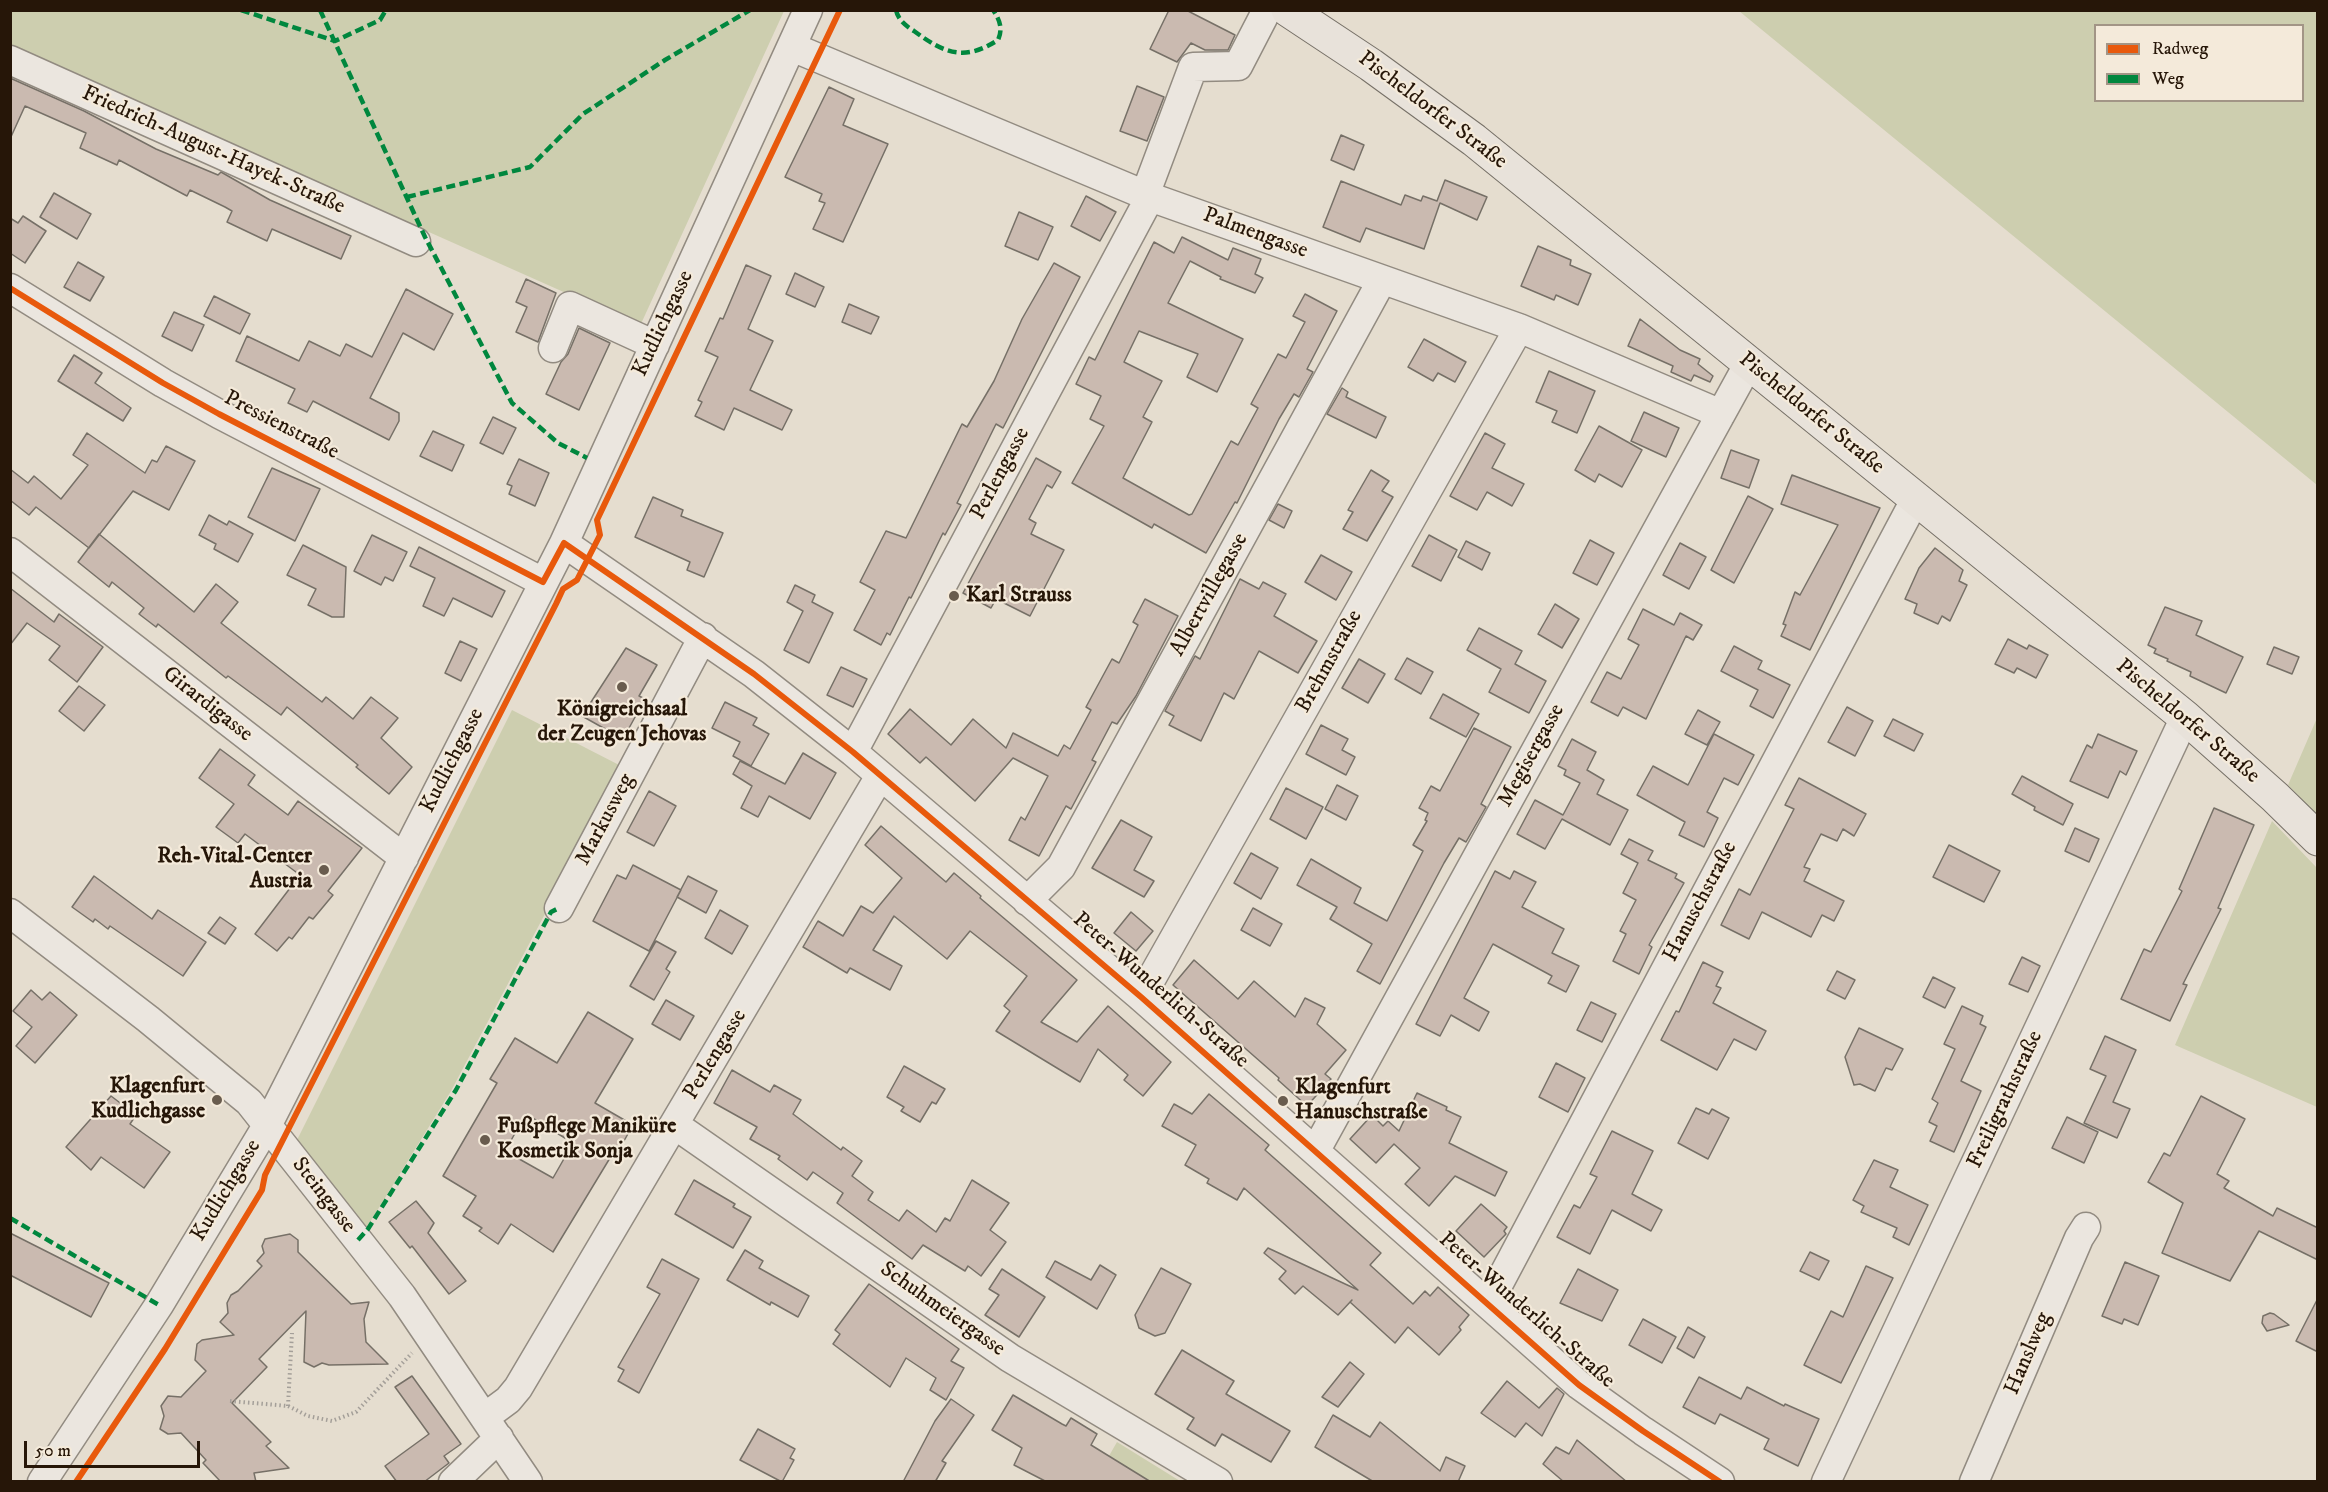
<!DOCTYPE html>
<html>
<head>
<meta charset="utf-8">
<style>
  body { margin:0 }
  #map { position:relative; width:2328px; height:1492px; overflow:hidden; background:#e5ddcf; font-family:"IM FELL DW Pica",serif }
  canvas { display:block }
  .frame { position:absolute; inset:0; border:12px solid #261608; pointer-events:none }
  .legend { position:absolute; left:2094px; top:24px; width:210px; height:78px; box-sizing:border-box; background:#f4eada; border:2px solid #a29586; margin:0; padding:8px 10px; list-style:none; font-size:18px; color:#261608 }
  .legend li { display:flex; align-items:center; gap:12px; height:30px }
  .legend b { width:30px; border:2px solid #a29586 }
  .scale { position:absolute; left:24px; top:1441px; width:176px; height:27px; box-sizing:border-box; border:3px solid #261608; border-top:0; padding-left:8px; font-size:18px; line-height:21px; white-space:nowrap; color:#261608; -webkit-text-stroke:4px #f4eada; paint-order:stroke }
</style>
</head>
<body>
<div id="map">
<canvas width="2328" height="1492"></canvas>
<div class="frame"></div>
<ul class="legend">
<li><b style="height:8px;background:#e8590c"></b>Radweg</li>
<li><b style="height:8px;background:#00873e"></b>Weg</li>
</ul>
<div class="scale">50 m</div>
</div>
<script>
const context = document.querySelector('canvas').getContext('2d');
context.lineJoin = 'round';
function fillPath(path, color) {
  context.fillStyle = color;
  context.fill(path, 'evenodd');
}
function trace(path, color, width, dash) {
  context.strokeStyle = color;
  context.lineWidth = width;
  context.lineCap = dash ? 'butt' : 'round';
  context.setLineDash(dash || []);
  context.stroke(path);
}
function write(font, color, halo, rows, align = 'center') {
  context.font = font + ' "IM FELL DW Pica",serif';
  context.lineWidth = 4.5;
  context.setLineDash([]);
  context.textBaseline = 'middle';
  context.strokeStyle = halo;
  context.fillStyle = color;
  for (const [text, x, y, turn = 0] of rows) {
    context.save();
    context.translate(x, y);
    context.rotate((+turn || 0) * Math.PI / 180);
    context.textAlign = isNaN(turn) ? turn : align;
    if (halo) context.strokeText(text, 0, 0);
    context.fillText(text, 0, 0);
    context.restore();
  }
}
const green = new Path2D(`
  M11,10l773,1 -144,315 -629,-280z
  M1739,11h578v474zM2096,26h206v74h-206z
  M512,710l111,57 -172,324 -84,136 -70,-87z
  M2317,718v97l-29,-30z
  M2272,821l45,47v239l-142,-62z
  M1117,1442l63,39 -86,1z`);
const building = new Path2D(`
  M1169,10h17l49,25 -7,15h-23l-14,-7 -14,19 -27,-13z
  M10,78l74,33 72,38 62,26 3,-3 49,28 81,36 -10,23 -69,-30 -5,12 -40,-19 5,-11 -7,-4 -35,-17 -3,6 -68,-36 -2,5 -37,-17 6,-15 -61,-27 -15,33z
  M1137,86l27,11 -17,44 -27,-10z
  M829,87l25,12 -11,26 45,19 -45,98 -30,-13 12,-26 -6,-2 3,-7 -37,-17z
  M1341,135l23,10 -10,25 -23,-10z
  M1445,180l42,17 -10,23 -37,-17 -16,46 -58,-21 -6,14 -37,-15 18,-46 60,24 4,-10 16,6 2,-5 14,5z
  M54,193l37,21 -14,25 -37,-22z
  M1086,196l30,16 -16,29 -29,-15z
  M1019,212l34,15 -15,33 -33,-14z
  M23,216l23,15 -21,32 -15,-10v-35l8,5z
  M1182,237l46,23 5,-12 28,11 -6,15 8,4 -8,15 -35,-14 1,-2 -31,-16 -22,42 75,36 -26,53 -30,-15 11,-23 -59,-23 -15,31 38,19 -19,36 9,5 -29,56 66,37 3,-1 39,-73 7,4 20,-37 -7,-4 27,-50 8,4 19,-36 -12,-6 12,-22 32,17 -30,58 6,3 -14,25 -5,-3 -15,25 -42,84 -2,-1 -29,51 -52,-29 -2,4 -80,-45 32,-57 -14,-7 11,-23 -25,-12 13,-27 6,3 59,-118 20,11z
  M1538,246l33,14 -1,5 21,9 -13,31 -22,-10 -2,5 -33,-14z
  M78,262l26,15 -14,24 -26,-14z
  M1054,263l26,14 -77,151 -7,-4 -39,79 4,2 -16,30 -2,-2 -32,65 -2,-1 -19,38 -3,-2 -6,12 -27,-15 21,-40 -15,-8 26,-51 20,7 56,-114 5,3 27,-46 28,-62z
  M746,265l25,11 -23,53 25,12 -23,49 42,20 -10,20 -48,-22 -10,22 -29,-14 7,-14 -4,-2 20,-43 -13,-6 15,-33 3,1z
  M795,273l29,14 -9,20 -29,-13z
  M526,279l30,14 -18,49 -22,-10 11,-25 -11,-5z
  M406,289l47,25 -19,36 -31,-17 -33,65 29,15v8l-10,19 -76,-39 -6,11 -19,-9 7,-14 -59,-28 11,-25 52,25 10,-20 31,15 6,-12 26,13z
  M214,296l36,18 -10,20 -36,-18z
  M849,304l30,13 -8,17 -29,-12z
  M174,312l30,13 -12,26 -30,-15z
  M1640,319l40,31 20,9 -2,5 15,12 -3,6 -16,-7 -3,6 -20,-9 2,-6 -45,-20z
  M579,328l31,15 -31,67 -33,-16 15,-32 7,-8z
  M1424,339l42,23 -11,20 -17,-9 -5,8 -25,-14z
  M74,355l28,18 -7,10 36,25 -8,13 -65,-40z
  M1549,371l46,20 -18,42 -25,-11 5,-11 -21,-9z
  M1342,388l6,4 -2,5 40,20 -10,21 -49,-24z
  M1644,412l35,16 -13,29 -35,-16z
  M493,417l23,11 -13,26 -23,-11z
  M1599,426l43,24 -20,37 -23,-13 -4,8 -20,-12z
  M433,431l31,14 -12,26 -32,-15z
  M87,433l58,40 7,-13 5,2 9,-16 29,15 -26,49 -36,-19 -44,57 -53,-41 -7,8 -19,-15v-31l18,14 6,-7 27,23 27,-34 -15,-10z
  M1485,433l20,11 -13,24 32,16 -12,22 -25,-14 -10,18 -27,-14z
  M1731,450l28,10 -10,28 -28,-10z
  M1036,458l25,14 -9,16 -5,-3 -18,34 7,4 -5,11 33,16 -34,66 -34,-17 -5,9 -28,-15z
  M519,459l30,14 -14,33 -26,-12 3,-8 -5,-2z
  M272,468l48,21 -25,52 -47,-24z
  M1371,470l18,11 -7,10 11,6 -26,44 -24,-12 10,-17 -5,-2z
  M1792,475l88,33 -70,142 -29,-14 5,-11 -3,-1 12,-32 5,3 38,-70 -57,-21z
  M1748,496l25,13 -39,74 -23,-13z
  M653,497l30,13 -2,6 42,17 -19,44 -17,-7 3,-8 -55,-25z
  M1278,504l14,7 -8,17 -15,-8z
  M209,515l18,10 2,-4 24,13 -15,28 -24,-13 2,-5 -17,-9z
  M99,534l95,78 22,-28 22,18 -17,21 101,79 4,-5 27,22 18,-22 27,21 -17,20 31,29 -23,27 -33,-27 2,-2 -71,-58 -6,8 -53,-39 -2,2 -68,-54 -2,3 -17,-13 5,-6 -32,-26 -3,5 -31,-25z
  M372,535l35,17 -14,29 -8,-4 -4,8 -27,-14z
  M1429,535l28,15 -16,31 -29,-15z
  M1590,540l24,13 -17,32 -24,-12z
  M1466,541l24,12 -8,17 -24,-13z
  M1680,543l26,14 -17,32 -26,-14z
  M303,545l43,22 -2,50h-12l-24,-12 8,-16 -29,-14z
  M419,547l86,44 -13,26 -39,-19 -9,18 -21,-10 12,-28 -25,-12z
  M1935,548l28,22 -4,11 8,4 -17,36 -8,-5 -4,8 -24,-11 3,-9 -12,-5 14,-31z
  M1321,555l31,17 -16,28 -31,-18z
  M1240,579l19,10 4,-7 23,12 -12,22 43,25 -19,32 -39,-22 -25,48 -10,-6 -23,48 -32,-16 5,-9 -9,-5 30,-55 5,3z
  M795,585l20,10 -3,7 21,11 -24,50 -25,-13 19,-39 -16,-9z
  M10,588l44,34 5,-8 44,33 -26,35 -28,-22 11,-14 -33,-23 -17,22z
  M1145,599l33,17 -42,80 -19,28 -5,-2 -20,38 4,2 -25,47 -5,-3 -27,50 -30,-16 12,-23 4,3 23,-44 -35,-18 -38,43 -49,-44 -6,6 -32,-29 22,-25 41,36 22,-26 33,29 7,-15 45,23 6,-11 6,4 21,-39 -5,-3 26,-48 7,4 19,-38 -5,-3z
  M1555,604l24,15 -17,29 -24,-14z
  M2165,607l37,14 -6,14 47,22 -17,36 -36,-17 1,-4 -24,-11 1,-2 -14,-6 2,-4 -8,-4z
  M1643,609l31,16 6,-12 22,12 -9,15 -7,-4 -40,83 -23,-12 -5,9 -27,-14 16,-30 14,7 18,-34 -11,-6z
  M1479,628l43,23 -7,13 31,17 -17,32 -40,-21 12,-23 -34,-19z
  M2008,639l19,10 2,-4 19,10 -12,23 -19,-10 -3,5 -19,-9z
  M460,641l17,8 -16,32 -16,-8z
  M1734,646l28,15 -4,8 32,16 -17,33 -23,-12 8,-16 -37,-19z
  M2274,647l25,10 -7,17 -25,-10z
  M626,648l31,17 -18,31 6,3 -22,40 -41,-23z
  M1407,658l26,14 -12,22 -26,-15z
  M1359,659l26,15 -17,29 -26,-15z
  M841,667l26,12 -14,28 -26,-12z
  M79,686l26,19 -21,26 -25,-20z
  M1443,694l36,20 -13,23 -36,-19z
  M725,702l32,16 -4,7 16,9 -18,32 -18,-10 7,-14 -28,-14z
  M1847,707l26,14 -18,35 -27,-14z
  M1698,710l22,12 -13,23 -22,-11z
  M1893,719l30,15 -9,17 -30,-15z
  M1321,725l27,14 -6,11 13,7 -9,18 -40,-21z
  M1474,728l37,19 -30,57 5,3 -20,35 -7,-4 -15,25 -64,121 -23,-13 15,-27 -42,-25 7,-12 -40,-22 14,-26 50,29 -7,15 33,18 36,-70 -10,-6 14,-24 -2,-1 3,-7 -9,-5 12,-22 9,5z
  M1714,734l40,21 -16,30 -14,-7 -17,34 11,6 -14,29 -25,-12 6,-13 -48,-27 16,-29 35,19z
  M2098,734l39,17 -11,24 -6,-4 -12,27 -38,-17 17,-36 5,3z
  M1572,739l24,13 -9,18 17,10 -7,14 31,16 -18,35 -48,-26 -17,30 -28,-15 18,-34 28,15 17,-32 -16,-8 2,-5 -8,-4z
  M220,749l35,26 -7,10 40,30 10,-14 64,47 -34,43 5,4 -20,24 -4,-2 -17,22 -3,-2 -12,14 -22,-17 45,-59 -55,-41 -7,9 -22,-16 18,-23 -35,-26z
  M803,753l33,20 -26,46 -41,-23 -11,21 -17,-9 11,-22 -19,-12 7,-13 45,23z
  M2022,776l51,28 -10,21 -29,-15 1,-3 -23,-13z
  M1799,778l67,36 -12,22 -11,-7 -6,12 -16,-7 -17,33 6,2 -6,12 40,20 -10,20 -12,-6 -11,22 -49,-25 -13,27 -28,-14 18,-36 11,6 44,-86 -9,-4z
  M1337,785l21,11 -12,24 -21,-11z
  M1286,788l37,19 -17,32 -36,-20z
  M649,791l27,15 -22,40 -27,-14z
  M2214,808l40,17 -36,83 3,1 -38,75 4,1 -17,36 -49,-22 23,-50 7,3 31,-61 -3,-2z
  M1121,820l31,17 -18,33 20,11 -10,16 -52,-29z
  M881,826l65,56 8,-9 27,23 -1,2 97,82 -36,42 36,20 31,-36 63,56 -28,34 -19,-16 4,-5 -30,-26 -18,33 -84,-51 14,-20 -6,-5 23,-30 -57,-45 -23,28 -53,-43 -21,34 29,16 -12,24 -40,-22 -3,5 -44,-26 15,-26 25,15 18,-30 12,7 29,-35 -37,-33z
  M2075,828l24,11 -10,23 -24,-11z
  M1629,839l24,12 -5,9 29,14 -2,4 9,5 -35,62 3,2 -13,27 -26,-13 13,-27 -6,-3 16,-31 -13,-7 15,-30 -17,-9z
  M1949,845l51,26 -16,31 -51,-25z
  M1251,853l27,15 -17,31 -27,-16z
  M633,865l48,25 -32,61 -56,-30 24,-46 9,4z
  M1495,871l15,8 4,-8 22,11 -14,25 42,22 -12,24 27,13 -13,26 -18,-9 4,-7 -59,-32 -29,54 25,14 -10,19 -28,-16 -11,21 -24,-12z
  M94,876l58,43 6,-9 48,32 -23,34 -73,-50 -2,3 -13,-10 -2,3 -21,-15z
  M688,876l29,15 -11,22 -29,-16z
  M1253,908l29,16 -12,22 -29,-16z
  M720,910l28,16 -16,28 -27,-16z
  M1131,912l22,19 -17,20 -22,-18z
  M220,917l16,11 -11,16 -17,-11z
  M656,941l20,11 -10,17 4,3 -16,28 -24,-14z
  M2022,957l18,9 -12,26 -19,-8z
  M1194,960l44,39 16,-18 41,36 10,-19 20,10 -8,16 29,26 -21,24 6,5 -24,27 -29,-26 1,-2 -106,-93z
  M1703,962l20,10 -7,14 5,2 -8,15 53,28 -10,19 -22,-11 -17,31 -56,-30 15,-29 3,1z
  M1837,971l18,9 -10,19 -18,-9z
  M1933,977l22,11 -10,20 -22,-11z
  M31,990l11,10 8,-8 27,23 -42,48 -19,-17 16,-19 -19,-16z
  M666,1000l28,16 -14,24 -28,-16z
  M1591,1002l25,12 -14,28 -25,-12z
  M1962,1006l21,10 -3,8 6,3 -25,54 20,10 -27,61 -24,-11 7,-15 -8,-4 9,-19 -6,-4 23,-50 -11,-5z
  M588,1012l45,27 -38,64 38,22 -17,30 -3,-2 -60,99 -42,-28 -13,20 -19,-13 3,-3 -19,-12 13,-20 -33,-20 54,-93 -7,-4 25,-41 42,25zM526,1114l47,29 -20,35 -48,-27z
  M1859,1028l44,21 -11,21 -6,-2 -11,23 -15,-7 -6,1 -9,-28z
  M2105,1036l31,14 -23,52 17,7 -13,29 -33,-15 22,-47 -16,-7z
  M1556,1063l29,15 -17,34 -29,-15z
  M904,1066l41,23 -9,15 -4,-2 -12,20 -19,-11 3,-4 -17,-10z
  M732,1070l38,22 4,-7 27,15 -8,14 48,36 2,-3 19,14 -10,15 21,16 -5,8 31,21 8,-11 29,22 9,-14 5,3 22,-41 37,23 -19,27 16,12 -25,34 -13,-10 -3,5 -42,-26 -11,14 -75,-56 6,-10 -30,-21 -6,8 -29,-21 2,-3 -30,-17 7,-12 -43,-24z
  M1417,1093l30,14 -1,3 15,7 -12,26 58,29 -12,24 -40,-20 -26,30 -24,-22 15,-16 -26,-24 -18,19 -26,-24 22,-24 11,11 5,-5 11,10z
  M1209,1094l60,51 -4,5 116,103 -11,12 43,39 12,-13 5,5 8,-9 31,28 -10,12 2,3 -22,25 -31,-28 -13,16 -45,-41 2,-2 -14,15 -35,-29 -8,8 -16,-15 7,-8 -22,-18 4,-5 90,42 -114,-102 -7,12 -30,-17 2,-4 -24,-14 11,-20 -34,-19 12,-22 18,10z
  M111,1096l25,19 -6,9 40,28 -26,36 -43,-31 -10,13 -25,-23z
  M2201,1096l44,23 -28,55 12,7 -5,7 49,28 4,-8 41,20v32l-59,-29 -29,50 -68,-28 21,-50 -35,-21 16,-29 6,3z
  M1696,1108l13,6 3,-5 17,9 -21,41 -30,-16z
  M2067,1117l31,15 -14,31 -32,-15z
  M1612,1131l41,20 -21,43 30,16 -11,21 -39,-21 -22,44 -33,-17 17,-32 6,3 17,-31 -7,-3z
  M1874,1160l24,10 -8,17 38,18 -19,40 -16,-8 4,-9 -36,-16 3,-6 -11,-6z
  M694,1180l41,24 -2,3 18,10 -18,31 -58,-34z
  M416,1201l18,22 -6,10 38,48 -17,13 -37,-48 -2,2 -21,-26z
  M1481,1204l26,23 -3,4 2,3 -22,23 -28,-26z
  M10,1233l99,50 -18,34 -81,-42z
  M290,1234l8,6v12l53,52 18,-2 -5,17 2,23 22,22 -59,1 -7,-2 -8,4 -10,-5 2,-51 -47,48 8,8 -35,36 39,39 -5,4 23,22 -35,5 2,9h-35l-18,-19 3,-3 -25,-27 -13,1 -8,-5 4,-13 -3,-10 7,-10 13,1 25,-26 -11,-11 2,-16 5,-4 32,-5 -14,-13 8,-9 -1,-10 4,-8 7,-4 24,-25 -5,-5 7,-8 -2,-7 3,-7z
  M745,1250l18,11 -4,7 50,28 -11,21 -27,-15 -1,3 -43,-25z
  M1810,1252l19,9 -10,19 -19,-9z
  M662,1259l37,20 -60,114 -21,-12 6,-11 -6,-3 42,-73 -13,-7z
  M1055,1261l36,19 9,-15 16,10 -19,34 -51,-32z
  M2125,1262l34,14 -21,49 -14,-6 -2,5 -20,-8z
  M1866,1266l27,12 -52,105 -37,-18 27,-54 12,6z
  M1161,1268l30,16 -26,49 -10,3 -16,-8 -4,-13z
  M1002,1269l43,28 -26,40 -34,-22 14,-20 -10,-6z
  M1578,1269l40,21 -16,31 -42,-18z
  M869,1284l90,65 -8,12 13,7 -18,32 -16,-10 6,-12 -30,-20 -16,29 -57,-43 7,-10 -5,-4z
  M2318,1298v54l-22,-11z
  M2270,1313l4,1 15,11 -22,6 -5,-8 1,-7z
  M1643,1319l33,18 -14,26 -33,-18z
  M1688,1327l17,10 -11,21 -17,-10z
  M1182,1350l52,31 -8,13 64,37 -19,31 -49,-28 -7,12 -28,-17 7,-11 -39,-24z
  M1350,1362l14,12 -26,33 -16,-10z
  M412,1376l49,68 -17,12 5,7 -25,19h-27l-12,-16 44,-32 -34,-47z
  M1699,1377l42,22 6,-12 37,19 1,-2 34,15 -21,47 -34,-17 5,-10 -49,-25 -5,10 -32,-17z
  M1507,1381l32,27 18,-20 7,6 -22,42 -16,-13 -11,14 -34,-24z
  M1013,1395l49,29 4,2 5,-8 26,16 -6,11 60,37h-104l-33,-17 8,-17 -30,-18z
  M951,1399l23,16 -32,46 4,2 -11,19h-32l32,-61z
  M1333,1415l37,22 10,-15 60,49 6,-14 19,9 -7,16h-84l-59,-35z
  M758,1429l37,20 -5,9 4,2 -12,22 -42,-22z
  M1577,1440l50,42h-63l-21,-18 13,-17 13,7z`);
const path = new Path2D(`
  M230,1401l58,5 20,10 24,5 24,-9 56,-59
  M288,1406l4,-73`);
const minor = new Path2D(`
  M792,47l358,150 369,131 202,86
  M10,60l406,182
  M1145,195l48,-128 45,-1 29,-56
  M10,288l153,95 56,31 324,168
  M553,348l17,-42 85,39
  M564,543l190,131 99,78 288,245 438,388 64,46 77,51
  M10,552l394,306
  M853,752l297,-555
  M1027,901l34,-34 321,-587
  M559,908l144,-271
  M10,913l138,106 101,83 153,194 126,186
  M1141,997l378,-669
  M675,1125l335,233 208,124
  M1316,1150l433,-787
  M1488,1304l427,-804
  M485,1417l23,-17 10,-12 362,-612
  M42,1482l117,-177 109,-181 296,-581 244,-533
  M453,1482l46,-44
  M1826,1482l359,-765
  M1974,1482l105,-244 7,-11`);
const major = new Path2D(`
  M1288,10l83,55 103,75 711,577 90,80 43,42`);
const quiet = new Path2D(`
  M241,10l94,31 45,-21 6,-10
  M320,10l105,227 87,166 46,40 29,15
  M896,10c2,10 10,16 18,21 30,22 50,31 84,9 5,-11 2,-20 -5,-30
  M407,197l123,-30 53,-53 82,-54 85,-50
  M10,1218l149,87
  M358,1240l10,-11 88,-139 95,-178 8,-4`);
const cycleway = new Path2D(`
  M10,288l153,95 56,31 324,168 21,-39 190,131 99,78 288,245 438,388 64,46 77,51
  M76,1482l89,-133 97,-159 3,-15 291,-571 7,-15 14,-9 23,-45 -3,-15 243,-510`);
const markers = [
  [954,596,6,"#695c4e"],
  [622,687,6,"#695c4e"],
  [324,870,6,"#695c4e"],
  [217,1100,6,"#695c4e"],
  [1283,1101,6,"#695c4e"],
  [485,1140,6,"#695c4e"]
];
const streetNames = [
  ["Pischeldorfer Straße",1432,111,37],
  ["Friedrich-August-Hayek-Straße",213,151,24],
  ["Palmengasse",1255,234,20],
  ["Kudlichgasse",664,324,-65],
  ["Pischeldorfer Straße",1811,414,39],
  ["Pressienstraße",281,426,27],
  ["Perlengasse",1001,474,-62],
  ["Albertvillegasse",1210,595,-61],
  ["Brehmstraße",1330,662,-61],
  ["Girardigasse",207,705,38],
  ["Pischeldorfer Straße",2187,722,40],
  ["Megisergasse",1532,756,-61],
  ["Kudlichgasse",453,761,-63],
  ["Markusweg",606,820,-62],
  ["Hanuschstraße",1701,902,-62],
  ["Peter-Wunderlich-Straße",1160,991,41],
  ["Perlengasse",716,1055,-59],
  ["Freiligrathstraße",2006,1100,-65],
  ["Kudlichgasse",227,1191,-59],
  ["Steingasse",323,1196,52],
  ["Schuhmeiergasse",942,1310,35],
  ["Peter-Wunderlich-Straße",1526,1311,41],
  ["Hanslweg",2029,1354,-67]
];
const poiNames = [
  ["Karl Strauss",966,596],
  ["Königreichsaal",622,710,"center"],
  ["der Zeugen Jehovas",622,735,"center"],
  ["Reh-Vital-Center",312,857,"right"],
  ["Austria",312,882,"right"],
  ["Klagenfurt",205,1087,"right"],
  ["Kudlichgasse",205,1112,"right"],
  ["Klagenfurt",1295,1088],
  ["Hanuschstraße",1295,1113],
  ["Fußpflege Maniküre",497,1127],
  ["Kosmetik Sonja",497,1152]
];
fillPath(green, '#cdceaf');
fillPath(building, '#cabab0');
trace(building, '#767067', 1.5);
trace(minor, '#928b81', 31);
trace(major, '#767067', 35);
trace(path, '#a49f99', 4, [1.5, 3]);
trace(minor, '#ebe6df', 28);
trace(major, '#e8e2da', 33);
trace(quiet, '#00873e', 4.5, [9, 4.5]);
trace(cycleway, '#e8590c', 6);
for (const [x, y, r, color] of markers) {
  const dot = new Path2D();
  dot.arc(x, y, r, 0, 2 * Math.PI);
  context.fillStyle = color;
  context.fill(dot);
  trace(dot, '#f4eada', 2);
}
write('22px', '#261608', '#f4eada', streetNames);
write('bold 22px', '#261608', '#f4eada', poiNames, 'left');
</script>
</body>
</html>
